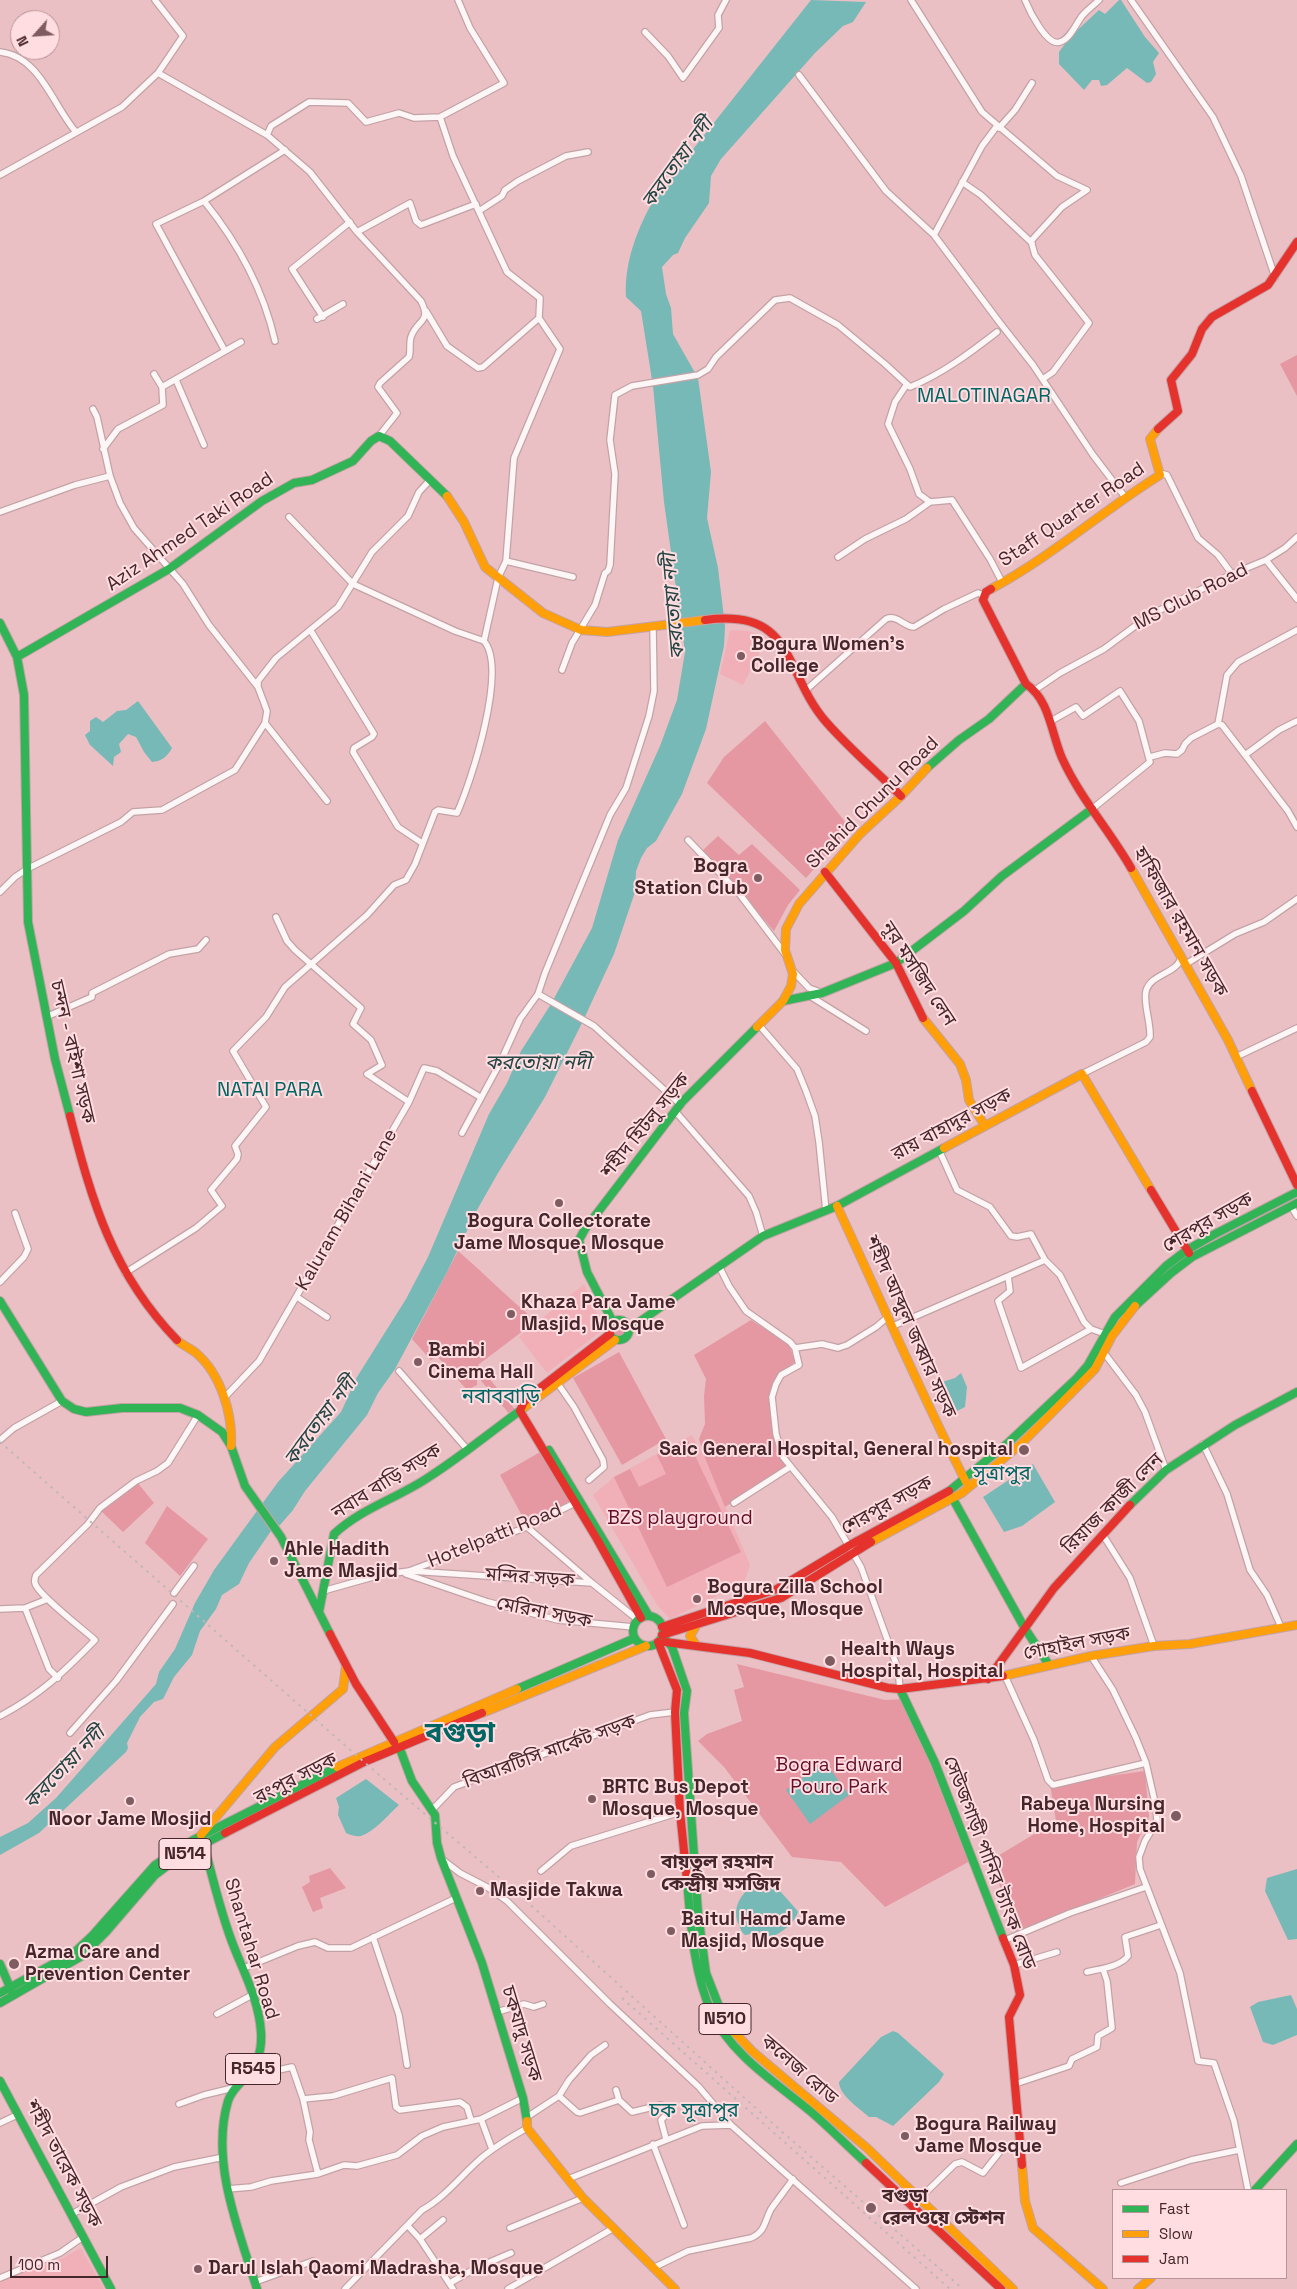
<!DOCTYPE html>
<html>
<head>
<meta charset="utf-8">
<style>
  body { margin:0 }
  #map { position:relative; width:1297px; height:2289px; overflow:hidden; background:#eac0c4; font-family:"Space Grotesk",sans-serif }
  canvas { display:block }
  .legend { position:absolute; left:1112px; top:2189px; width:175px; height:90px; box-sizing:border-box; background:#ffdde1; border:1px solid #b59498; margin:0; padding:6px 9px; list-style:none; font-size:15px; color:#45262b }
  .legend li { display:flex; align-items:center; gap:10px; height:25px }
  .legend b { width:25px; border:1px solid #b59498 }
  .north { position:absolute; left:10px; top:10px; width:50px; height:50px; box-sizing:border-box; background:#ffdde1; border:1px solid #b59498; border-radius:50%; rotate:244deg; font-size:14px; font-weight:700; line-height:20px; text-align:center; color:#45262b }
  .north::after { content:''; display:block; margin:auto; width:18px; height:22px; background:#7f5c61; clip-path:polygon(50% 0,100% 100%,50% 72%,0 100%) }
  .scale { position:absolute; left:10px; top:2256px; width:98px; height:22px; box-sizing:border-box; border:2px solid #45262b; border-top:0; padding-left:6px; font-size:15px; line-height:18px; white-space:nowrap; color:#45262b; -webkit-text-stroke:4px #ffdde1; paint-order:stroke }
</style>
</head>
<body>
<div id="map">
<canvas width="1297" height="2289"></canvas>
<ul class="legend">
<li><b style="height:6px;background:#30b455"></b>Fast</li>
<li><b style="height:6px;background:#ff9f0a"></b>Slow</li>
<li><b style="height:6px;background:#e5322d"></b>Jam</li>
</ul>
<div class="north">N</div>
<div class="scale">100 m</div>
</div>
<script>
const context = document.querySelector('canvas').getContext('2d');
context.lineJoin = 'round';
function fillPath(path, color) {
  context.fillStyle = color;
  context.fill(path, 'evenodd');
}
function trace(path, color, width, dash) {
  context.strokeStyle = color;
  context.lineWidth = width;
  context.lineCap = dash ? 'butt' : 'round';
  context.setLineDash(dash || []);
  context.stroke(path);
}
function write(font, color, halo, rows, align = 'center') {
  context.font = font + ' "Space Grotesk","Noto Sans Bengali",sans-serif';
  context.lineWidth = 4;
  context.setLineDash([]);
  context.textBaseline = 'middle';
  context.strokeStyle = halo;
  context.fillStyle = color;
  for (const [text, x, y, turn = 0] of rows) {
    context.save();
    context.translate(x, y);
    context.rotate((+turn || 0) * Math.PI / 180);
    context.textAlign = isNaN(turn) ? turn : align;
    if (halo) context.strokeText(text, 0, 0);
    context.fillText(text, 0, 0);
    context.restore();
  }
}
const built = new Path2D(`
  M730,630l18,1 19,7 -24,47 -23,-11z
  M584,1284l20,45 -57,44 -28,-36z
  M692,1435l13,23 45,107 -6,18 -74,36 -13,-14 -64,-110 21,-18z
  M81,2248l23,41h-104v-8l63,-23z`);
const green = new Path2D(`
  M1297,355v41l-17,-32z
  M765,721l85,107 -44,50 -99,-95 17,-26z
  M718,836l21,19 13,-11 48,46 -12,15 -14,26 -57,-66 -15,-14z
  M458,1251c27,23 51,48 78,70l-58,44 39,47 -5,5 -35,-41v9l-10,5 -30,-34 -6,4 -19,-21z
  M751,1320l38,24 6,18 -18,13c-5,37 -2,56 12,90l-64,42 -20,-49 -6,-19 6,-15 -1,-28 2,-17 -12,-24z
  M611 1330a8 8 0 1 1 16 0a8 8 0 1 1-16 0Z
  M619,1352l47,87 -44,26 -49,-87z
  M688,1441l53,111 -74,35 -53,-110 16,-8 9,18 27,-13 -9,-19z
  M542,1451l28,50 -43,24 -27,-50z
  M137,1482l17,21 -31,29 -23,-22z
  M167,1506l41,33 -28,37 -35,-33z
  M737,1664l148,36 19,-1 27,57 41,104 -87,47 -44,-45 -49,-5 -68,-90 -26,-26 9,-7 35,-13 -8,-31 10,-3z
  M1145,1771l4,46 -12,25 -2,42 -119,49 -25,-73 65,-39 -6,-37z
  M330,1868l16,20 -26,10 3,10 -10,4 -11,-25 8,-5 -1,-6z`);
const water = new Path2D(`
  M811,0l55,2 -13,20 -10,4 -28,27 -94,106 -10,17 -2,27 -24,35 -7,15 -5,2 -11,12 4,27 5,14 2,26 25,44 13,94 -4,46 11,50 7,58 -1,20 -18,83 -24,65 -26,47 -9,7 -6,10 -5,13 -1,21 -21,62 -32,69 -37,74 -47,76 -21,37 -30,62 -52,97 -17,24 -11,22 -62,76 -12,19 -13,15 -9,6 -22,32 -10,21 -17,11 -6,14 -16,22 -8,24 -18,22 -11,22 -9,3 -14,15 -13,26 1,5 -2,4 -87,81 -39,22v-18l28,-14 28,-25 100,-114 3,-12 16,-23 20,-46 19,-33 64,-88 63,-70 16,-35 49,-78 22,-42 61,-143 18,-31 14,-32 30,-47 41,-76 26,-88 42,-94 17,-46 8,-48 -21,-150 -11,-116 -12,-75 -15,-14c-2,-35 12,-71 30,-101z
  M1119,0h2l24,37 14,16 -6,9 3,12 -5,8 -4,1 -20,-15 -20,17 -6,1 -2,-6h-7l-8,10 -25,-26v-12l11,-15 29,-27 6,4z
  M138,701l34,47c-5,9 -10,13 -20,14l-8,-10 -8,-15 -8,-3 -9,10 2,8 -7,5 -1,9 -23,-21 -5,-10 5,-4v-10l6,-4 7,5 14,-11 9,-1z
  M961,1373l6,14 -2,20 -10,5 -4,-1 -3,-4 2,-1 -8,-24 13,-4z
  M1033,1464l22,38 -33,24 -18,6 -21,-35z
  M825,1762l24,33 -39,29 -24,-34z
  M366,1779l33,26c-11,10 -24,26 -38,31 -4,1 -11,-1 -15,-3l-8,-18 1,-8 -3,-9z
  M1297,1869v70l-9,1 -23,-49 2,-13z
  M763,1882l16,8 17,19 2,3c-4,12 -16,20 -26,25l-11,-5 -16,3c-4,-3 -4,-6 -6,-10 -9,-19 5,-38 24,-43z
  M1291,1995l6,14v26l-24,10 -10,-3 -13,-35 8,-5z
  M893,2031l5,2 46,41 -5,8 -46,44 -17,-9h-7c-10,-9 -30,-22 -30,-35l42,-45z`);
const street = new Path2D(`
  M155,0l28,36 -25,37
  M911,0l71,112 75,64 30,14 -25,17 -31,34 4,14 54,68 -36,49 -10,7
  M1025,0c4,10 22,47 35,42 10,-3 16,-18 22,-26 5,-6 12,-11 17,-16
  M1131,0l82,117 28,59 34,101
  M645,32l23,24 15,22 36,-50 -1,-13 8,-15
  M0,52c40,4 53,54 76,80
  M799,75l87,116 48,44 66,88 33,42 60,90 32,42
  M999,128l16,-18 17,-27
  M267,135l4,-9 38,-24 39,1 18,19 33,-9 15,5 26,-1
  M0,175l122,-68 36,-34 109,62 43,37 47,60 64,69c11,22 -4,18 -10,36 -2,6 0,14 -2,20l-29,26 -2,4 19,26 -18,23
  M962,182l19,13 51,48
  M204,201c34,42 59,87 71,140
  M479,211l23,-15 3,-6 13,-9 48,-25 22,-4
  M357,232l53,-29 6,18 5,4 55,-21
  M934,235l48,-89 15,-20
  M426,311l21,35 31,22 5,-1 56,-49
  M323,317l-31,-48 58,-47
  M317,319l26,-15
  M176,380l28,65
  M907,384l-12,18 -7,22 22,45 9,25 11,8
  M162,387l79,-45 -16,9 -69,-127 48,-23 81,-51
  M93,409l4,8 13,59 10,27 14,25 49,56 26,41 49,62
  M103,449l15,-20 45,-24 -1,-18 -8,-13
  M1160,473l7,2 31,63 20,17 14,19
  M0,512l75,-27 35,-9
  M289,517l64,67 102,47 29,10
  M838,557l27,-18 41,-20 24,-17 22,-2 38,59 12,23
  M1266,560l31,39
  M506,561l67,16
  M311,631l63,103 -2,3 -18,11 -1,4 45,75 24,16
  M562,670l10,-27 23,-38 10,-32 3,-2 2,-6 5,-91 -5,-34 5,-45 17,-9 66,-11 10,-6 8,-12 59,-57 15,-2 48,27 47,39 25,23c32,-13 60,-34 87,-55
  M806,690l80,-71c11,-5 18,8 28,8l30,-18 34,-16 5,2
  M1035,690l25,-17 44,-24 46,-34 82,-41 34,-14 19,-12 12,-11
  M1051,721l25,-14 7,9 37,-25 19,30 11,41 -58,47
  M265,723l62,78
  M1218,724l9,-49 11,-13 59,-32
  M1245,755l34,-25 18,-9
  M1150,757l15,-4 12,1 5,-4 3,-6 6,-6 27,-14 4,1 66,86 9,16
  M688,840l50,52 47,62
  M0,892l15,-15 12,-8 94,-47 12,-10 29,-2 73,-40 30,-47 2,-12 -9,-24v-6l18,-23 62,-51 34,-55 36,-36 11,-24 11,-12
  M276,917l11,24 8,9 66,58 -8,16 18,16 11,25 -15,9 42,28
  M1186,964l49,-30 29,-12 33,-23
  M793,971l16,17 11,4
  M538,994l56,32 87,79
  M810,996l56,35
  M46,1017l46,-20v-4l77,-39 29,-5 8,-9
  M759,1025l38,44 9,22 9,25 4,26 7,69
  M1236,1057l61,-29
  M1082,1074l64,-32 4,-5c1,-14 -7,-34 -4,-46 5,-18 32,-17 35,-34
  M675,1111l74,85 7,16 7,24
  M462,1133l38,-70 20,-44 18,-25 7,-21 65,-158 16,-27 23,-72 5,-25 -1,-65
  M939,1150l18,40 33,17 21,29 6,1 14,-3 14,26 15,15 24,47 7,7 17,6
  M1291,1206l6,10
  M719,1266l10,20 17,25 44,31 5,6 4,17 -18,10 -5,9 -4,13 4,37 7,23 49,60 29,50 37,102 2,20
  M125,1273l71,-45 26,-22 -11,-16 26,-31 1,-5 -3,-8 31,-39 -33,-56 33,-34 19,-30 82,-72 27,-30 12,-5 9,-16 20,-52 3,-2 19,3c14,-31 51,-144 27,-172l14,-63 8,-17 8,-103 46,-109 -21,-31 1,-20 -33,-26 -54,-116 -13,-39 64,-34 -34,-55 -12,-28
  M1008,1276l2,15 -12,10 23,67 70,-39
  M0,1282l24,-25 4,-8 -13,-36
  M297,1297l30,20
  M893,1326l152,-66
  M795,1348l27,-4 16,4 9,-3 29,-18 13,-11
  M1105,1354l31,41 9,17 21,58
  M399,1371l68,78
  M556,1381l18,26 29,53 1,7 -15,13
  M224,1398l35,-37 150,-259 15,-34 13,3 43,26
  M0,1440l14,-12 48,-27
  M1203,1444l24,50 23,76 17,25 14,32
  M734,1503l56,-36
  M527,1527l65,56
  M1103,1535l27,43 24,68
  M411,1571l181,12 46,37
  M406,1574l82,28 70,18 76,7
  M323,1591l57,-16 29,-4 118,-44 50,-25
  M174,1593l20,-27
  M25,1608l24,61 9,9
  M0,1609l25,-1 23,-9
  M1091,1656l22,34 23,48 10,25 10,44 1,14 -12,20 -6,16 1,12 40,104 18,88 16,2 20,58 14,69
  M1005,1676l29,64 14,40 5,5 93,-22
  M0,1716c40,-21 64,-44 95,-76 -11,-10 -58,-46 -60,-57 -1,-3 0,-5 1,-8l52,-51 12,-16 36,-27 21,-10 11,-8 30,-48
  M70,1733l46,-52 57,-77
  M433,1809l21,-22 196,-72 25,-3
  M443,1860l17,13 27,14 20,14 103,103 89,83 32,38 185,164
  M541,1871l30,-25 109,-34
  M373,1937l26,78 8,50
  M1003,1941l67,-28 76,-26
  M1014,1965l43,-13
  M244,1968l54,-22 17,-4 13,6h23l105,-50
  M1087,1972c12,-3 33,-5 41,-16l-3,-19 36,-12
  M497,2012l27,-8 10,3 9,-3
  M217,2014l35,-19
  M254,2068l20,3 18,-4 11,32 7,33 -1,8 9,34
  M1015,2084l54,-18 3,-7 25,-12 1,-11 14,-8 -5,-47 -4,-12
  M616,2090l3,10 13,12 29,-7 5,10 -5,5 5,19
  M559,2096l18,16 3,1 39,-13
  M303,2099l30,-3 59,-18 4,29 4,3 60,-8 7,5 4,13
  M179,2104l25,-9 29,-7
  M527,2117l32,-21 10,-16 22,-25 14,-10
  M481,2119l42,-21
  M0,2123l17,-8
  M653,2144l31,81
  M568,2179l134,-53 29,-1
  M1121,2183l70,-23 48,-10
  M227,2189l24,-2 20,-6 47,-7 26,-9 13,1 40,-11 25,-19 21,-9 38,-8 11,30
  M919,2199l36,-35 7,-2 21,11 19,-24 18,-6
  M72,2214l49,-27 53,-20 50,-10
  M408,2226l12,13 33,50
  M510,2228l73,-30
  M420,2239l23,-19
  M653,2268l35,-17 63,-13c15,-7 13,-16 20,-29 7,-10 15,-20 22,-30
  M0,2278l60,-25 23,-16
  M255,2282l58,-21
  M450,2283l26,-15 35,-15
  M345,2289l77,-79c22,-12 38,-33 56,-49 15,-14 32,-23 49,-33
  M508,2289l104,-60`);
const fast = new Path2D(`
  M0,623l17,34 7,38 4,227 27,137 15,57
  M17,657l152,-88 93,-68 32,-18 18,-3 41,-19 18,-20 8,-5 11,5 57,55
  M927,768l32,-28 30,-21 37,-35
  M783,1001l39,-8 74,-30 68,-52 38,-35 90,-67
  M0,1301l62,100 12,8 12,3 36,-4h58l18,7 24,17 9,14 14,40 36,51 49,97
  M1135,1306l36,-33 21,-16 105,-54
  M609 1330a10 10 0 1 1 20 0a10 10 0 1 1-20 0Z
  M613,1322l-26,-50 -8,-32 6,-11 97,-127 75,-75
  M629,1329l134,-93 74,-30 107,-58
  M549,1450l100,166
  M949,1491l60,-49 67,-63 12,-14 27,-48 51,-51 21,-16 28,-16 82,-42
  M953,1499l71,128 25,38
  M1130,1505l36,-35 69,-45 62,-33
  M319,1612l15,-78c28,-26 64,-36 95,-57 33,-21 64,-47 96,-70
  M633 1631a15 15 0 1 1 30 0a15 15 0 1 1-30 0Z
  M662,1635l10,12 15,44 -3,22 14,200 8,60 16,41 13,19
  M517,1689l118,-51
  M900,1689l35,74 68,175
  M400,1749l12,32 23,34 2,28 4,15 41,105 41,135 4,23
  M204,1844c8,33 16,66 28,98 11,29 27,58 29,90 1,16 -3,33 -15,45 -7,7 -15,14 -18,24 -18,61 11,130 29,188
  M687,1880c4,44 6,91 24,131 19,43 64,71 99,100 19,16 37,35 56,52
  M0,1964l12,28
  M0,1993l75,-41 17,-16 63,-71 38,-25 144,-73
  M0,2003l82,-47 24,-24 49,-57 24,-18 46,-24
  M0,2081l111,208
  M1255,2190l42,-46`);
const slow = new Path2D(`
  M447,496l17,26 21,45 58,46 38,17 26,2 98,-12
  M991,589c60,-32 111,-78 169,-114l-10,-36 8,-10
  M1131,868l97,172 24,51
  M923,1018l37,46 6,16 3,20 16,26
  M757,1027l26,-26 8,-15 2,-12 -8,-24 1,-21 13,-25 61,-70 41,-38 26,-28
  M944,1148l138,-74 69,116
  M837,1206c43,92 83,186 129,276
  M177,1340c5,5 13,8 19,13 25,21 37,62 35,93
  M525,1407l90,-67
  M871,1542l91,-49 59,-49 74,-75 17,-33 23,-30
  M696,1626l-6,10 6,9
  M1003,1676l88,-20 63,-10 36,-2 107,-19
  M343,1689l3,-23
  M482,1713l164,-67
  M337,1767l180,-78
  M201,1835l74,-88 68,-58
  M735,2033l17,18 115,97 146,141
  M527,2121v7l56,70 92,91
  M1022,2165l3,36 8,27 70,61
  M1138,2289l13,-11`);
const jam = new Path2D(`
  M1158,429l20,-18 -7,-31 21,-26 10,-25 10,-12 56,-32 29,-43
  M991,589l-5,3 -3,8 43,84c24,16 25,49 36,74 18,40 48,73 69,110
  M705,620c92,-12 77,52 122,103 23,26 50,49 74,73
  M825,872l71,91 27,55
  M1252,1091l45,94
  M70,1116c22,86 43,158 107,224
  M1151,1190l38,63
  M610,1334l-75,58 -11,10 -4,9 77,128 44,79
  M662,1627l115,-38 73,-44 99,-54
  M330,1634l26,50 38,58
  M662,1635l119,-37 90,-56
  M658,1642l19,48 -2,22 5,100 7,68
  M665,1642l85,11 138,35 12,1 103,-13
  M988,1679l66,-91 76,-83
  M225,1833l139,-71 118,-49
  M1003,1938l11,27 6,30 -11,22 13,148
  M866,2163l135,126`);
const rail = new Path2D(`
  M0,1442l364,320 150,128 265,239 184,160
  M622,1998l328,291`);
const markers = [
  [741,656,5,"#7f5c61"],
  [758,878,5,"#7f5c61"],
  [559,1203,5,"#7f5c61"],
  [511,1314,5,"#7f5c61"],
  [418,1362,5,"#7f5c61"],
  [1024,1450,6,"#7f5c61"],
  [274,1561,5,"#7f5c61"],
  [697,1599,5,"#7f5c61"],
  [830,1661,6,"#7f5c61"],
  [592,1799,5,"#7f5c61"],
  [130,1801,5,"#7f5c61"],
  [1176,1816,6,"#7f5c61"],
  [651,1874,5,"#7f5c61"],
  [480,1891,5,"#7f5c61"],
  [671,1931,5,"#7f5c61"],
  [14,1964,6,"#7f5c61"],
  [905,2136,5,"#7f5c61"],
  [871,2208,6,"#7f5c61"],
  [198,2269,5,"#7f5c61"]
];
const shields = [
  [185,1854,52],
  [725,2019,52],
  [253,2069,55]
];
const shieldNames = [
  ["N514",185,1854],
  ["N510",725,2019],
  ["R545",253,2069]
];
const streetNames = [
  ["Staff Quarter Road",1072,515,-34],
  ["Aziz Ahmed Taki Road",190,532,-34],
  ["MS Club Road",1191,597,-27],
  ["Shahid Chunu Road",873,803,-45],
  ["হাফিজার রহমান সড়ক",1180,922,60],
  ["নূর মসজিদ লেন",918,974,57],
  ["চন্দন - বাইশা সড়ক",72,1052,77],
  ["রায় বাহাদুর সড়ক",952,1125,-28],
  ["শহীদ হিটলু সড়ক",646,1126,-51],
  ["Kaluram Bihani Lane",347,1210,-60],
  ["শেরপুর সড়ক",1208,1223,-30],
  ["শহীদ আব্দুল জব্বার সড়ক",910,1327,66],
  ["নবাব বাড়ি সড়ক",387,1482,-32],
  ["রিয়াজ কাজী লেন",1113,1504,-45],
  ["শেরপুর সড়ক",887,1506,-29],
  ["Hotelpatti Road",495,1536,-22],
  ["মন্দির সড়ক",530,1578,4],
  ["মেরিনা সড়ক",544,1613,11],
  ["গোহাইল সড়ক",1077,1644,-11],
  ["বিআরটিসি মার্কেট সড়ক",550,1752,-20],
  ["রংপুর সড়ক",296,1779,-27],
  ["সেউজগাড়ী পানির ট্যাংক রোড",989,1863,69],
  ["Shantahar Road",251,1949,73],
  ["চকযাদু সড়ক",521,2034,73],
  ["কলেজ রোড",799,2070,41],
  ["শহীদ তারেক সড়ক",63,2164,62]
];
const poiNames = [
  ["Bogura Women's",751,645],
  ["College",751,667],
  ["Bogra",748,867,"right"],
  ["Station Club",748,889,"right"],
  ["Bogura Collectorate",559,1222,"center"],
  ["Jame Mosque, Mosque",559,1244,"center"],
  ["Khaza Para Jame",521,1303],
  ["Masjid, Mosque",521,1325],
  ["Bambi",428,1351],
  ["Cinema Hall",428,1373],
  ["Saic General Hospital, General hospital",1013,1450,"right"],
  ["Ahle Hadith",284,1550],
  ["Jame Masjid",284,1572],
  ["Bogura Zilla School",707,1588],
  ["Mosque, Mosque",707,1610],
  ["Health Ways",841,1650],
  ["Hospital, Hospital",841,1672],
  ["BRTC Bus Depot",602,1788],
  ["Mosque, Mosque",602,1810],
  ["Rabeya Nursing",1165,1805,"right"],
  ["Home, Hospital",1165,1827,"right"],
  ["Noor Jame Mosjid",130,1820,"center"],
  ["বায়তুল রহমান",661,1863],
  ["কেন্দ্রীয় মসজিদ",661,1885],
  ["Masjide Takwa",490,1891],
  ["Baitul Hamd Jame",681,1920],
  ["Masjid, Mosque",681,1942],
  ["Azma Care and",25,1953],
  ["Prevention Center",25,1975],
  ["Bogura Railway",915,2125],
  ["Jame Mosque",915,2147],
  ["বগুড়া",882,2197],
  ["রেলওয়ে স্টেশন",882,2219],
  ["Darul Islah Qaomi Madrasha, Mosque",208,2269]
];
const parkNames = [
  ["BZS playground",680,1519],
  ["Bogra Edward",839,1766],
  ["Pouro Park",839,1788]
];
const waterNames = [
  ["করতোয়া নদী",678,163,-54],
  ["করতোয়া নদী",674,606,-95],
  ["করতোয়া নদী",538,1064],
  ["করতোয়া নদী",321,1421,-53],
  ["করতোয়া নদী",65,1768,-46]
];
const neighbourhoodNames = [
  ["MALOTINAGAR",984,397],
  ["NATAI PARA",270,1091],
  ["নবাববাড়ি",501,1398],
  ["সূত্রাপুর",1002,1475],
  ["চক সূত্রাপুর",694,2112]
];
const townNames = [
  ["বগুড়া",460,1734]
];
fillPath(built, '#f1b0b7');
fillPath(green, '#e597a2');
fillPath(water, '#77b9b7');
trace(street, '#c3a2a6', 8);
trace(fast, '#c3a2a6', 10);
trace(slow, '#c3a2a6', 10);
trace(jam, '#c3a2a6', 10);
trace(street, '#fcf6f6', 5.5);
trace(fast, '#30b455', 8);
trace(slow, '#ff9f0a', 8);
trace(jam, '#e5322d', 8);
trace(rail, '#c1b7b8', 2, [2.5, 5]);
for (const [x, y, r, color] of markers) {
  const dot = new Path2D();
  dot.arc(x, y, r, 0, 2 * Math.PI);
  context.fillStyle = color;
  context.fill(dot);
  trace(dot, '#ffdde1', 2);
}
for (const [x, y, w] of shields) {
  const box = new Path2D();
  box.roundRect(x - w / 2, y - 15.5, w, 31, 4);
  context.fillStyle = '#ffdde1';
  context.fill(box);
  trace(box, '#45262b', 1);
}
write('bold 18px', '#45262b', null, shieldNames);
write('19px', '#45262b', '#ffdde1', streetNames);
write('bold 19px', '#45262b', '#ffdde1', poiNames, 'left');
write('19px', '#650e27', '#ffdde1', parkNames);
write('italic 20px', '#234543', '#ffdde1', waterNames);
write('20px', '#006663', '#ffdde1', neighbourhoodNames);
write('bold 29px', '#006663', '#ffdde1', townNames);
</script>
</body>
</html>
